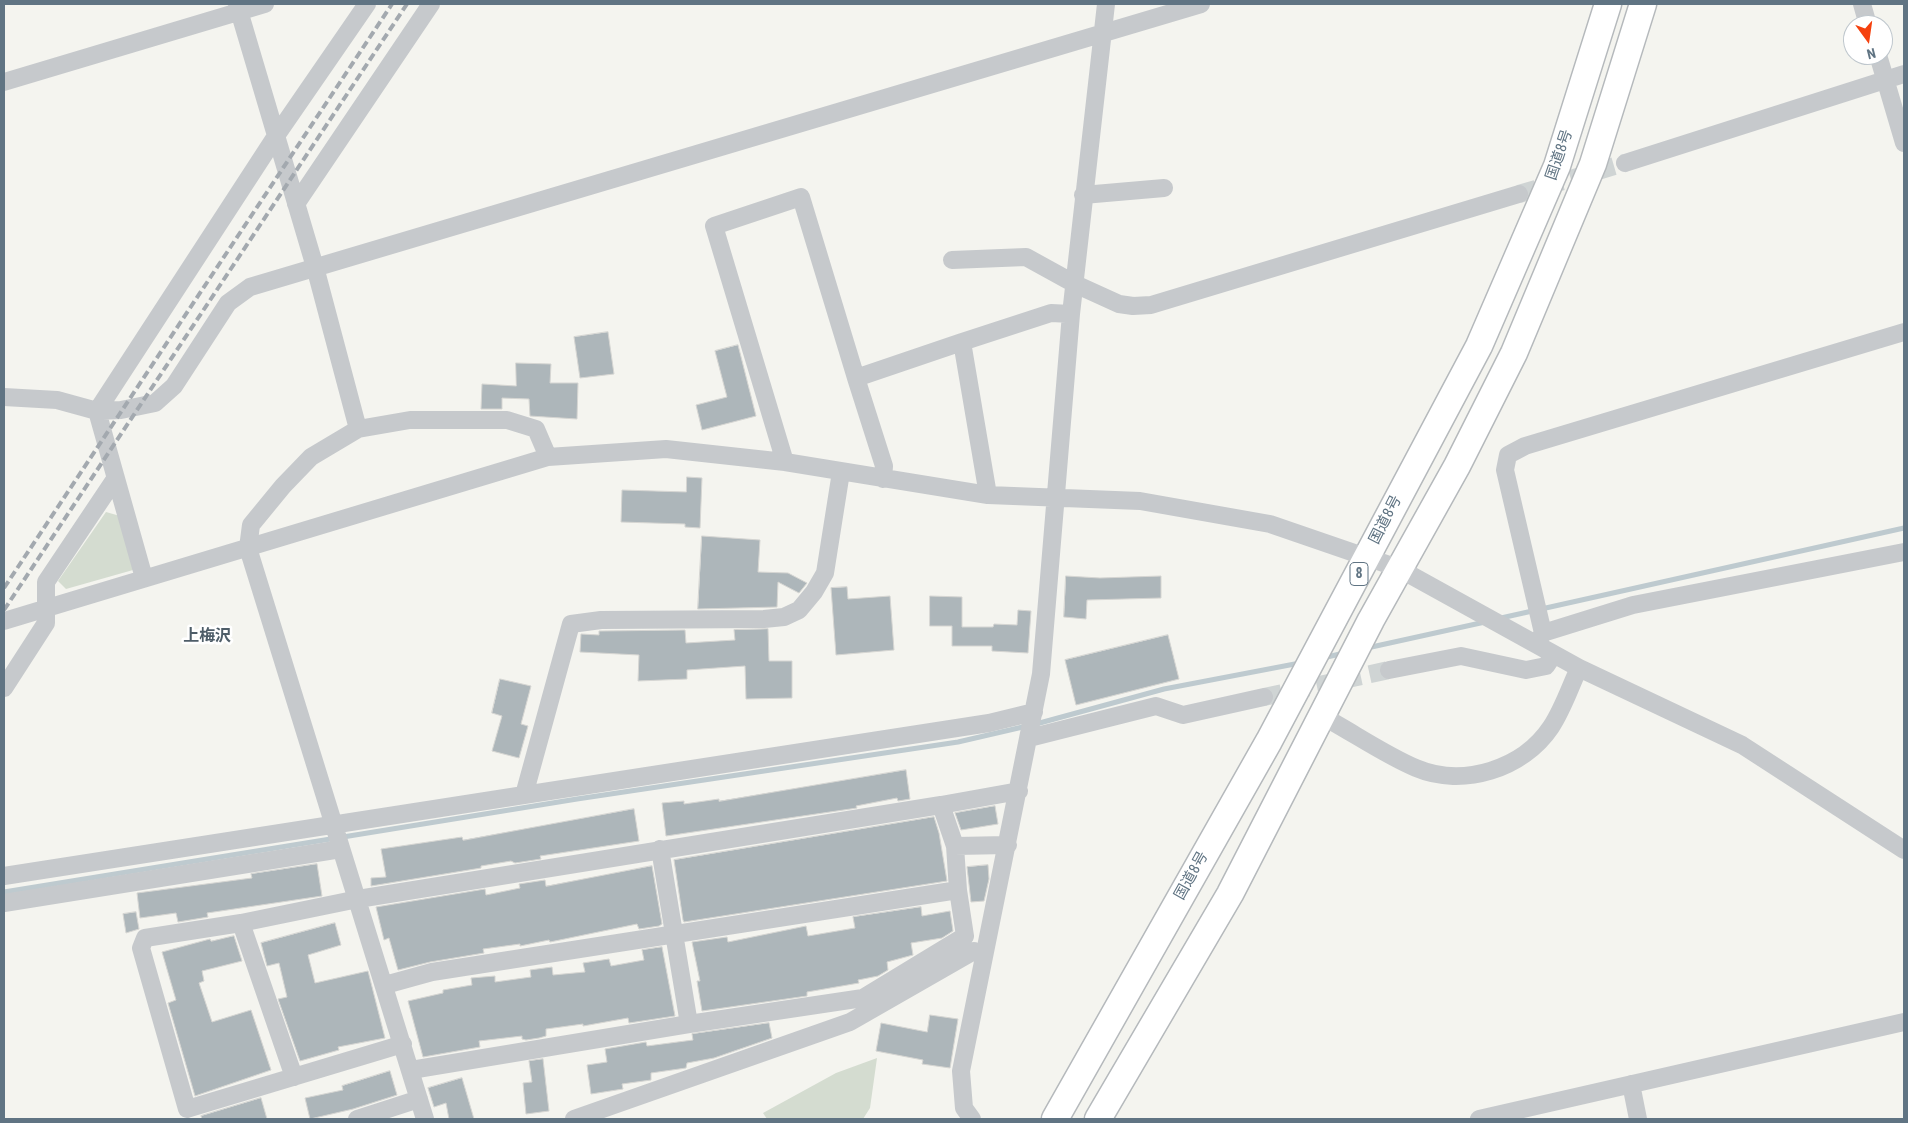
<!DOCTYPE html>
<html>
<head>
<meta charset="utf-8">
<style>
  body { margin:0 }
  #map { position:relative; width:1908px; height:1123px; overflow:hidden; background:#f4f4ef; font-family:"Roboto Condensed",sans-serif }
  canvas { display:block }
  .frame { position:absolute; inset:0; border:5px solid #607483; pointer-events:none }
  .north { position:absolute; left:1843px; top:15px; width:50px; height:50px; box-sizing:border-box; background:#fff; border:1px solid #bfc7cd; border-radius:50%; rotate:166deg; font-size:14px; font-weight:700; line-height:20px; text-align:center; color:#607483 }
  .north::after { content:''; display:block; margin:auto; width:18px; height:22px; background:#f5410e; clip-path:polygon(50% 0,100% 100%,50% 72%,0 100%) }
</style>
</head>
<body>
<div id="map">
<canvas width="1908" height="1123"></canvas>
<div class="frame"></div>
<div class="north">N</div>
</div>
<script>
const context = document.querySelector('canvas').getContext('2d');
context.lineJoin = 'round';
function fillPath(path, color) {
  context.fillStyle = color;
  context.fill(path, 'evenodd');
}
function trace(path, color, width, dash) {
  context.strokeStyle = color;
  context.lineWidth = width;
  context.lineCap = dash ? 'butt' : 'round';
  context.setLineDash(dash || []);
  context.stroke(path);
}
function write(font, color, halo, rows, align = 'center') {
  context.font = font + ' "Roboto Condensed","Noto Sans JP",sans-serif';
  context.lineWidth = 5;
  context.setLineDash([]);
  context.textBaseline = 'middle';
  context.strokeStyle = halo;
  context.fillStyle = color;
  for (const [text, x, y, turn = 0] of rows) {
    context.save();
    context.translate(x, y);
    context.rotate((+turn || 0) * Math.PI / 180);
    context.textAlign = isNaN(turn) ? turn : align;
    if (halo) context.strokeText(text, 0, 0);
    context.fillText(text, 0, 0);
    context.restore();
  }
}
const green = new Path2D(`
  M106,512l14,4 13,54 -67,19 -8,-8z
  M877,1058l-7,50 -7,11h-96l-4,-6 73,-40z`);
const stream = new Path2D(`
  M1501,618l403,-90
  M1367,648l118,-26
  M1323,658l21,-5
  M1036,724l128,-35 136,-26
  M4,892l573,-93 381,-57 69,-16`);
const building = new Path2D(`
  M608,332l6,42 -34,4 -6,-41z
  M738,345l18,71 -54,14 -6,-25 31,-8 -12,-46z
  M516,363l35,1 -1,19h28l-1,36 -47,-3 -1,-17 -27,-1v11h-21l1,-25 34,2z
  M687,477l15,1 -2,50 -15,-1v-3l-64,-2 1,-32 64,2z
  M702,536l58,4 -2,32 30,1 19,10 -8,10 -21,-11 -1,25 -79,2z
  M1066,576l34,2 61,-2v22l-74,2 -1,19 -22,-2z
  M847,587l1,12 42,-3 4,54 -58,5 -5,-67z
  M930,596l32,1v30h31l1,-3 23,1 1,-15 13,1 -3,42 -36,-2v-5h-40v-20h-22z
  M768,629l1,32h23v37l-46,1 -1,-33 -58,4v9l-49,2 1,-26 -59,-3 1,-18 18,1v-4h3l83,-1 1,13 49,-3 -1,-10z
  M1168,635l11,44 -103,26 -11,-45z
  M500,679l31,7 -10,38 7,2 -9,32 -27,-7 10,-35 -10,-3z
  M906,770l4,29 -12,2 -1,-3 -41,8 1,2 -191,28 -4,-33 22,-2v3l35,-5v2z
  M995,806l3,18 -37,6 -6,-17z
  M634,809l5,32 -99,15 1,3 -26,4 -4,-2 -30,5v2l-110,18v-8l15,-1 -5,-28 81,-12 1,3z
  M934,817l5,16 8,48 -263,41 -1,-2 -9,-60z
  M317,864l5,32 -115,17 1,4 -30,5 -2,-9 -36,5 -3,-25 115,-15 -1,-4z
  M988,865l1,14 -5,22 -13,1 -4,-35z
  M652,866l10,58 -3,2 -20,3 -2,-5 -87,18 -1,-2 -29,6v-2l-37,5 1,4 -54,9 -32,8 -9,-32 -5,2 -8,-33 109,-18 1,6 34,-7 -1,-4 26,-4 1,6z
  M921,907l1,9 28,-5 3,20 -11,7 -31,5 2,12 -26,7 1,8 -10,6 -20,4 1,3 -52,9v4l-105,15 -5,-30h3l-8,-39 35,-5 1,5 78,-16 2,10 47,-8 -2,-11z
  M136,912l3,17 -13,4 -3,-19z
  M335,923l6,22 -33,10 7,28 53,-12 17,67 -47,9 1,3 -39,11 -22,-62 9,-2 -8,-34 -12,3 -6,-23z
  M234,936l8,25 -40,10 2,10 -5,2 13,39 39,-12 20,60 -76,26 -27,-93 8,-3 -14,-48 48,-13 1,2z
  M662,947l13,69 -46,7 -1,-5 -45,8v-2l-37,5v7l-7,2 -13,2 -4,-1v-3l-43,5 1,6 -57,10 -15,-56 35,-8v-3l29,-5 -1,-7 24,-2v6l36,-5 -1,-7 22,-3 1,8 32,-3 -2,-9 26,-4 2,7 33,-6 -2,-10z
  M930,1015l28,4 -8,49 -28,-4 1,-4 -47,-9 5,-28 46,9z
  M769,1023l3,15 -58,20 -27,5 -1,5 -35,5v7l-29,4 1,5 -32,5 -4,-29 20,-3 -2,-13 41,-7 1,4 46,-6 -1,-6z
  M543,1059l6,52 -23,3 -3,-31 9,-1 -3,-21z
  M390,1071l7,24 -44,14 -43,10 -5,-21 38,-8 -1,-4z
  M462,1078l12,41h-25l-3,-16 -12,4 -6,-19z
  M261,1098l6,21h-65l-1,-3z`);
const minorTunnel = new Path2D(`
  M1519,194l106,-31
  M1264,697l125,-27`);
const minor = new Path2D(`
  M237,4l78,263 43,162
  M1862,4l6,21
  M1878,55l26,88
  M4,82l261,-78
  M1625,163l279,-89
  M1083,195l81,-7
  M296,204l135,-200
  M952,260l74,-3 49,27 44,20 14,2 18,-1 368,-111
  M4,397l53,3 40,11 24,-1 34,-7 19,-17 54,-83 22,-16 951,-283
  M785,462l-71,-236 87,-29 55,181
  M883,479l1,-13 -28,-88 106,-36
  M988,495l-26,-153 89,-29 20,1
  M144,578l-47,-167 179,-275 91,-132
  M4,621l544,-164 118,-8 119,13 203,33 152,6 130,23 128,44 181,100 163,77 162,105
  M1543,633l-38,-163 3,-15 17,-9 379,-114
  M1537,643l6,-10 90,-28 271,-53
  M1389,670l72,-14 65,14 20,-4 8,-12
  M4,688l42,-65v-41l69,-103
  M1322,716c30,16 63,39 94,52 47,20 107,1 135,-41 12,-18 19,-40 28,-59
  M1029,738l127,-32 27,9 81,-18
  M524,795l465,-72 45,-11
  M941,805l78,-14
  M660,849l29,175
  M4,876l520,-81 47,-171 30,-4 163,-1 20,-2 15,-7 15,-18 11,-19 16,-101
  M4,903l337,-54
  M241,923l-96,15 -4,10 46,161 216,-65
  M385,985l47,-13 526,-82 -3,-44 53,-1
  M411,1070l278,-46 174,-26 102,-62 -7,-46
  M294,1077l-53,-154 117,-24 583,-94 14,41
  M1631,1084l7,35
  M357,1119l62,-20
  M425,1119l-177,-571 3,-23 32,-39 28,-29 47,-28 52,-9h97l29,9 12,28
  M574,1119l276,-97 124,-71
  M972,1119l-8,-11 -3,-37 80,-397 30,-360 35,-310
  M1479,1119l425,-97`);
const highway = new Path2D(`
  M1055,1119l214,-378 210,-395 78,-180 51,-162
  M1098,1119l132,-225 141,-274 86,-154 57,-113 79,-189 50,-160`);
const rail = new Path2D(`
  M4,588l388,-584
  M4,610l403,-606`);
const shields = [
  [1359,574,18]
];
const shieldNames = [
  ["8",1359,574]
];
const streetNames = [
  ["国道8号",1560,155,-71],
  ["国道8号",1386,520,-63],
  ["国道8号",1192,876,-61]
];
const neighbourhoodNames = [
  ["上梅沢",207,637]
];
fillPath(green, '#d4dcd0');
trace(stream, '#becacf', 5);
fillPath(building, '#adb6ba');
trace(building, '#d5d5d2', 1);
trace(minorTunnel, '#cfd4d4', 18, [18, 9]);
trace(highway, '#b5b9bc', 29);
trace(minor, '#c6c9cc', 18);
trace(highway, '#fff', 26);
trace(rail, '#a3a9af', 4, [8, 4]);
for (const [x, y, w] of shields) {
  const box = new Path2D();
  box.roundRect(x - w / 2, y - 11.5, w, 23, 4);
  context.fillStyle = '#fff';
  context.fill(box);
  trace(box, '#607483', 1);
}
write('bold 14px', '#607483', null, shieldNames);
write('15px', '#607483', '#fff', streetNames);
write('bold 16px', '#4e5d68', '#fff', neighbourhoodNames);
</script>
</body>
</html>
